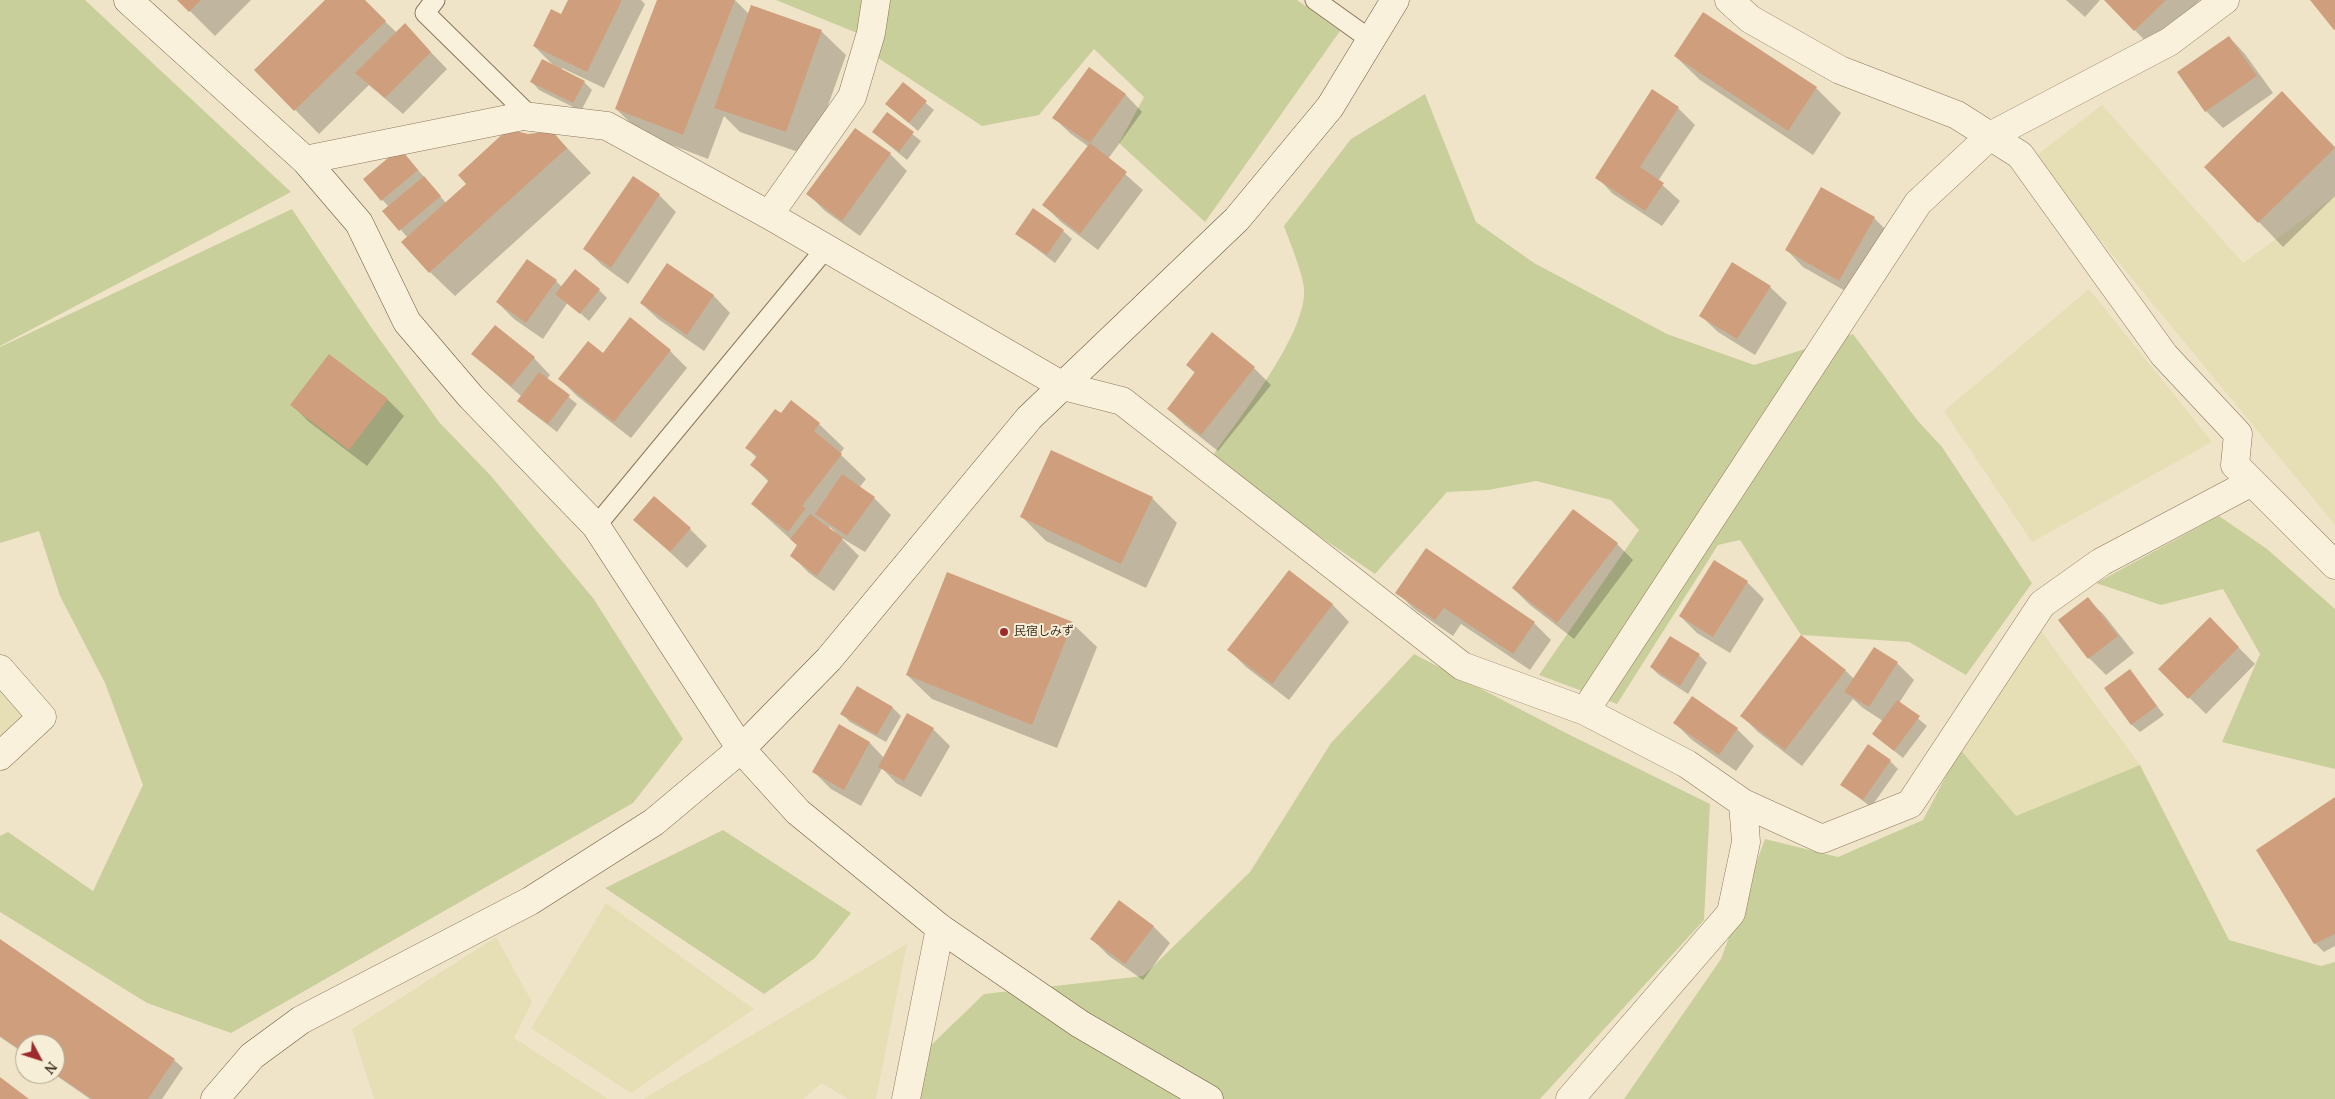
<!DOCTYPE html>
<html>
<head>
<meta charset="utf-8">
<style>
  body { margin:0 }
  #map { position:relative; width:2335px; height:1099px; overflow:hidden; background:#f0e4c8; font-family:"PT Serif",serif }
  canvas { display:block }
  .north { position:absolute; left:15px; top:1034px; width:50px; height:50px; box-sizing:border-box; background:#f7eed8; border:1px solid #ada18e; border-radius:50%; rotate:130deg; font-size:14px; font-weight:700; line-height:20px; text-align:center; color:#3d2e20 }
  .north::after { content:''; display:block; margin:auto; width:18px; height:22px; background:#9e2a2b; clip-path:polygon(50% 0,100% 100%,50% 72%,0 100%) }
</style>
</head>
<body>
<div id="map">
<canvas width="2335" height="1099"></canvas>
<div class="north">N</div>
</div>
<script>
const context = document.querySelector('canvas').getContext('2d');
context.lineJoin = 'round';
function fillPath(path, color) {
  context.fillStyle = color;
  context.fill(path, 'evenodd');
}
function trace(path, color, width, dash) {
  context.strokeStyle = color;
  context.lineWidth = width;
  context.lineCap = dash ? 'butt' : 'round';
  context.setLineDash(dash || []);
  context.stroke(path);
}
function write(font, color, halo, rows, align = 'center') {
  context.font = font + ' "PT Serif","Noto Sans JP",serif';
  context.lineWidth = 4;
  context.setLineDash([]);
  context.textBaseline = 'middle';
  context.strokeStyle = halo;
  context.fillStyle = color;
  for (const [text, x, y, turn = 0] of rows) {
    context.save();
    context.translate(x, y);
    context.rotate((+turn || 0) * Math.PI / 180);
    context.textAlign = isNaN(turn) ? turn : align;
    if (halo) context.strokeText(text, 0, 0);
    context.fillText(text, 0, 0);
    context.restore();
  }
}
const farmland = new Path2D(`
  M2102,105l141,158 92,-67v329l-302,-367z
  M2089,289l123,153 -180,100 -88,-131z
  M2039,628l101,137 -124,51 -56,-67z
  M0,681l32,37 -32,30z
  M606,903l148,106 -123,84 -100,-65z
  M496,937l36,65 -18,36 94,61h-234l-22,-70z
  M907,944l-31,155h-28l-26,-16 -19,16h-160z`);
const green = new Path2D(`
  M0,0h85l206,192 -291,154z
  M776,0h94l-13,33z
  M884,0h413l43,31 -135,191 -86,-79 25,-46 -50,-48 -55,66 -57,11 -116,-76z
  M1425,94l51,128 58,41 133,71 87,31 99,-31 64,86 25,27 90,136 -66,92 -57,-33 -108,-7 -61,-95 -22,5 -101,159 -78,-29 100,-145 -28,-30 -75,-19 -48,9 -41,2 -72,82 -166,-113c26,-38 99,-127 95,-173 -2,-17 -14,-45 -20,-62l67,-87z
  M292,209l81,121 66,92 52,54 102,122 90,141 -50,64 -402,230 -84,-30 -147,-91v-76l8,-4 85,59 50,-106 -38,-102 -45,-87 -21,-65 -39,12v-196z
  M2219,516l48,33 68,60v160l-113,-27 38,-88 -37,-65 -62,16 -65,-22z
  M1414,654l150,78 146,72 -6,116 -164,179h-620l5,-48 59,-57 159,-18 107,-104 81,-129z
  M1960,749l56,67 124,-51 89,175 92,26 14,-4v137h-711l97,-140 44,-120 73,18 85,-37z
  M723,830l128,83 -36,45 -51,36 -159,-106z`);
const shadow = new Path2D(`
  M179,0h72l-36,36z
  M327,0h36l34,33 24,9 26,27 -44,45 -34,-29 -50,49 -63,-64z
  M569,0h72l4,4 -41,84 -42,-20 -1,2 23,12 8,8 -11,21 -42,-21 -8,-9 23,-15 -20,-20 28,-31z
  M658,0h77l14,14 72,17 25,24 -36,101 -70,-24 -16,-16 -16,43 -67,-26 -25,-24z
  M2066,0h34l-15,17z
  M2106,0h94l-49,47z
  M2229,37l16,17 28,39 -50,35 -17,-17 -27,-39z
  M1675,56l141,32 25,25 -28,42 -113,-75z
  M1089,69l37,26 16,17 -34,47 35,31 -45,60 -37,-28 -17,-17 45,-58 -18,-13 -17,-16z
  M903,84l31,26 -16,21 -31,-27z
  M2282,93l53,54v49l-52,51 -24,-25z
  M1678,108l17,17 -37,56 22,20 -18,25 -49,-32 -16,-17z
  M887,114l34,27 -14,19 -34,-28z
  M552,132l39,41 -136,123 -25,-24 -22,-34 -24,-27 5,-4 -25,-27 44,-22 38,45 82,-67z
  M890,154l17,17 -47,65 -35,-25 -17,-17z
  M633,178l26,17 17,17 -48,72 -26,-19 -17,-16z
  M1874,218l17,17 -35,62 -53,-30 -16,-17z
  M1063,231l9,8 -17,24 -38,-29z
  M667,264l47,32 16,17 -26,38 -46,-32 -17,-16z
  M556,281l6,6 37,3 8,8 -18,23 -21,-19 -25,37 -29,-20 -17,-17z
  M1770,287l17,16 -32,52 -37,-23 -17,-16z
  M1212,334l42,34 17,17 -53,66 -33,-26 -17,-16 28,-35 -9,-9z
  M670,351l17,17 -56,70 -54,-42 -17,-17 43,-25z
  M473,354l61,4 16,17 -3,4 30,25 -20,28 -30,-23 -8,-8 3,-4z
  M329,356l59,44 16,16 -37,50 -58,-44 -17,-17z
  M791,402l28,22 25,24 -4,6 26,25 -7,9 15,10 17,17 -26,37 -25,-15 19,19 -25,35 -25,-18 -17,-17 6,-10 -46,-42 17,-22 -17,-17 5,-7 -10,-10 34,-33zM830,527l5,5v1l-7,-4z
  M1152,498l25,25 -31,65 -100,-47 -24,-24z
  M634,519l56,10 17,17 -20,22z
  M1617,544l16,16 -59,79 -44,-34 -17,-17z
  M1289,572l44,33 16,17 -60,78 -43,-33 -17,-17z
  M1747,582l17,17 -34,54 -33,-20 -17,-17z
  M1397,592l137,31 17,17 -21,30 -69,-46 -8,12 -39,-27z
  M2088,599l16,16 30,38 -28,22 -17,-17z
  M2210,619l45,45 -49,50 -46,-45z
  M1072,623l25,24 -40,101 -125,-49 -25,-24z
  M1699,655l8,8 -19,31 -29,-19 -8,-8z
  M1897,663l17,17 -15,23 28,23 -24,32 -30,-24 10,-13 -20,-13 -10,-9 -51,67 -44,-34 -16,-16 104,-45 8,8z
  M2130,671l34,44 -24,17 -9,-8z
  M858,687l35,21 8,8 -15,26 -36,-20 -8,-8z
  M1675,723l62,6 17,17 -18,25 -44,-31z
  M840,726l30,17 14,15 49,-29 17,17 -29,51 -25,-14 -14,-15 -21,38 -30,-17 -17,-17z
  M1890,761l8,8 -27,38 -29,-22z
  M2335,798v148l-11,6 -9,-9 -58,-93z
  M1153,926l17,17 -27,37 -34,-24 -17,-17z
  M0,941l174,119 9,8 -21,31h-72l-36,-25 1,-30h-30v10l-25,-17z`);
const building = new Path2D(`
  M177,0h24l-12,12z
  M325,0h40l21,21 -92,90 -40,-41z
  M568,0h54l-35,72 -54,-26 18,-37 10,5z
  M657,0h78l-52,135 -68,-26z
  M2104,0h62l-32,31z
  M2310,0h25v29l-1,1z
  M751,5l71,25 -36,102 -72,-24z
  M1703,12l114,75 -29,44 -114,-75z
  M405,23l26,29 -46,46 -30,-25z
  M2229,36l28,40 -52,36 -28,-40z
  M542,59l43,22 -12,22 -43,-21z
  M1089,67l37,27 -36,49 -38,-25z
  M903,82l24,19 -18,22 -24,-19z
  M1652,89l27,18 -39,60 24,16 -19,28 -50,-33z
  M2282,91l53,57 -77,75 -54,-56z
  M887,112l27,20 -15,20 -27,-20z
  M855,128l36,25 -49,68 -36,-27z
  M508,129l20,5 24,-3 15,17 -138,125 -28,-31 65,-58 -8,-9z
  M1090,143l37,29 -47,62 -38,-29z
  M400,148l18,22 -37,31 -18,-22z
  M424,176l17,20 -42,35 -17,-20z
  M633,176l27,18 -49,74 -28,-19z
  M1821,187l54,30 -36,64 -54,-31z
  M1033,208l31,22 -17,25 -32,-21z
  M527,259l30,21 -31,43 -30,-21z
  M1732,262l39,24 -34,53 -38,-23z
  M667,263l47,32 -27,40 -47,-32z
  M575,269l25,20 -20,25 -25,-20z
  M630,317l41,33 -57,72 -56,-43 30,-38 15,12z
  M495,325l40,32 -24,29 -40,-32z
  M1212,332l43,35 -54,68 -34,-26 28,-37 -9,-7z
  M329,354l59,45 -39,51 -59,-45z
  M539,372l31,23 -22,29 -31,-23z
  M791,400l29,23 -6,8 28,23 -40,52 4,2 -18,24 -37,-28 18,-24 -19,-15 7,-9 -12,-8 30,-39 6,4z
  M1051,450l102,47 -32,67 -101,-47z
  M842,474l33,23 -28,39 -32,-22z
  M654,496l37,32 -21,24 -37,-32z
  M1573,509l45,34 -61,80 -45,-35z
  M810,514l33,24 -26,38 -27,-20 7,-11 -7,-6z
  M1426,548l109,74 -22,32 -69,-46 -9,12 -40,-27z
  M1714,560l34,21 -35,56 -34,-21z
  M1289,570l44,34 -61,80 -45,-34z
  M947,572l126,50 -41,103 -126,-50z
  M2088,597l30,39 -30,23 -30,-39z
  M2210,617l29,30 -51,52 -30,-30z
  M1801,635l45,35 -61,80 -45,-34z
  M1670,636l30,18 -20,32 -30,-19z
  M1874,647l24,15 -29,45 -25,-15z
  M2130,669l27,37 -26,19 -27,-37z
  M857,686l36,21 -16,28 -37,-21z
  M1692,696l46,32 -19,27 -46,-32z
  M1897,700l23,16 -26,35 -22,-17z
  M907,713l27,15 -30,53 -26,-14z
  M839,724l31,18 -26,48 -32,-18z
  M1868,744l23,16 -28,40 -23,-15z
  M2335,797v137l-21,10 -58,-94z
  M1119,900l35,26 -29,38 -35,-25z
  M0,939l175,120 -27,40h-56l-37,-25v-30h-30v9l-25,-17z
  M0,1077l29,22h-29z`);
const lane = new Path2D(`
  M435,0l-10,13 106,104
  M1315,0l56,40
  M596,526l230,-278`);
const street = new Path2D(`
  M1729,0l21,19 90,51 117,45 63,40 144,200 74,79 -3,31 100,100
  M305,160l218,-44 84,10 162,89 294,171 59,15 340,265 123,45 102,53 56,39 79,36 88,-35 132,-200 59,-42 151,-80
  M769,215l83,-118 19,-64 5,-33
  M0,669l42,48 -42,39
  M1585,711l333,-508 72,-67 179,-94 56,-42
  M906,1099l34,-171
  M1570,1099l161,-186 15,-71 -3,-39`);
const secondary = new Path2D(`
  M128,0l177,160 54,63 48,99 64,75 125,129 145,223 57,63 142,116 140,96 129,75
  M215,1099l37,-43 49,-36 229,-119 124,-79 87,-73 88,-90 200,-241 208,-199 93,-112 65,-107`);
const markers = [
  [1004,632,5,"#9e2a2b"]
];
const poiNames = [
  ["民宿しみず",1014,632]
];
fillPath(farmland, '#e6deb5');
fillPath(green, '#c9cf9b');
fillPath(shadow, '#0003');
fillPath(building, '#cf9f7d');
trace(lane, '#8d765c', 21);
trace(street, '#8d765c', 29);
trace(secondary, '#6f573f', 29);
trace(lane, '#faf1dc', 19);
trace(street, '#faf1dc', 28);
trace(secondary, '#faf1dc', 28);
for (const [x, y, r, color] of markers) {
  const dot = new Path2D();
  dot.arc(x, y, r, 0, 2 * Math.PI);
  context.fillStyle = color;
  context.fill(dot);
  trace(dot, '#f7eed8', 2);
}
write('12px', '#3d2e20', '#f7eed8', poiNames, 'left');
</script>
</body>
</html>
